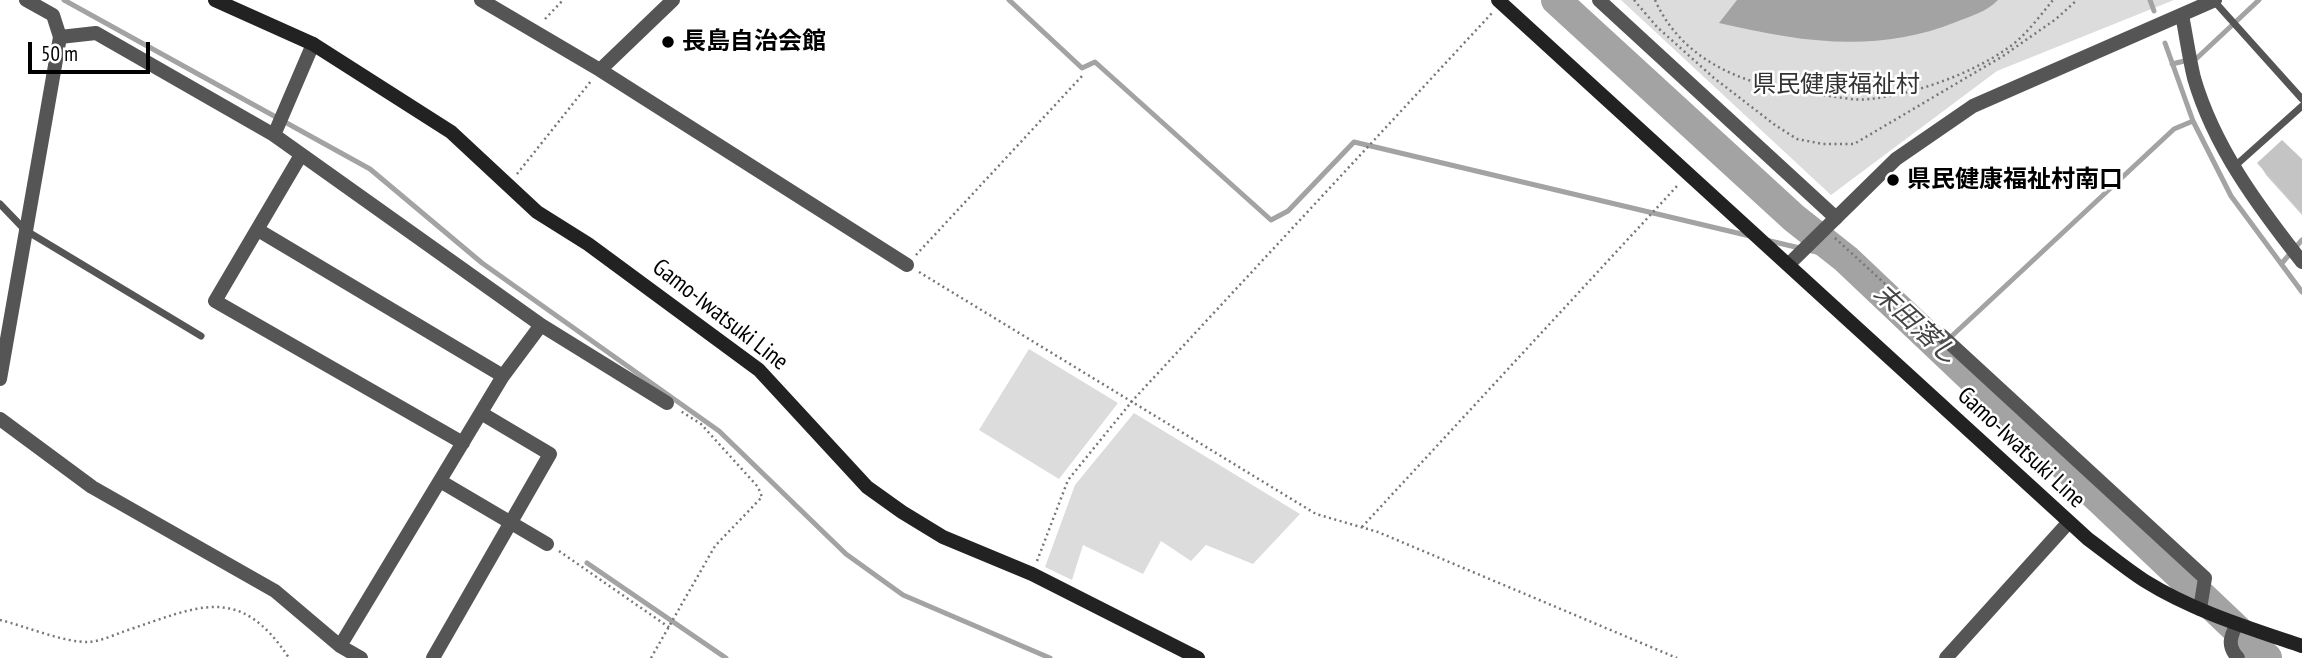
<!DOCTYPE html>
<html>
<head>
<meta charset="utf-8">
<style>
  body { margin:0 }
  #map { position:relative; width:2302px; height:658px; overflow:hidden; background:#fff; font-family:"PT Sans Narrow",sans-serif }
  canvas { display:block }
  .scale { position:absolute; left:28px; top:42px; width:122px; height:32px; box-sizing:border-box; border:4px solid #000; border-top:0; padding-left:9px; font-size:21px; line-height:24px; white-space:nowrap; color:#000; -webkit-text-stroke:5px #fff; paint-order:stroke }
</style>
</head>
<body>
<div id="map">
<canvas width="2302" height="658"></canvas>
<div class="scale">50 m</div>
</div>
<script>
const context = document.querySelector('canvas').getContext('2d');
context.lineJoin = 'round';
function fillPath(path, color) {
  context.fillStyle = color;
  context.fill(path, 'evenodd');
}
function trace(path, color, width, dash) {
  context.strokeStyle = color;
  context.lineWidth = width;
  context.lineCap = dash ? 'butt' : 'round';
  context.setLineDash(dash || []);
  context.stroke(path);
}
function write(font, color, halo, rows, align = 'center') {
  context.font = font + ' "PT Sans Narrow","Noto Sans JP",sans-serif';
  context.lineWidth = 5;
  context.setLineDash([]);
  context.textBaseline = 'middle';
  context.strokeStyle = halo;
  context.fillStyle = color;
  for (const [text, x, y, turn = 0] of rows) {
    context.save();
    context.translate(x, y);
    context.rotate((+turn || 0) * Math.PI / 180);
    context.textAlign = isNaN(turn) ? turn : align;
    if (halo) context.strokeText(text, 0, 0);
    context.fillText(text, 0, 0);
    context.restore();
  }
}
const green = new Path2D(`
  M1621,0h553l-177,71 -166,124z
  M1029,349l89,54 -59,76 -80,-49z
  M1134,413l166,101 -47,50 -47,-19 -15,16 -30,-20 -18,33 -60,-29 -11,35 -27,-13 30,-82z`);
const water = new Path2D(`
  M1737,0h261c-12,12 -27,16 -42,22 -80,32 -155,20 -237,1z`);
const shadow = new Path2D(`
  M2259,163h43v52l-36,-40z`);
const stream = new Path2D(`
  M64,0l306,169 112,94 237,168 127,123 57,41 147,63
  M1009,0l73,68 13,-6 176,158 17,-9 66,-69 396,94
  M2150,0l4,11
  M2165,43l28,78 38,75 71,96
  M2172,64l25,-6 62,-58
  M1766,240l80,19
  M2282,263l20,-23
  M1939,348l235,-219 19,-8
  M587,563l139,95`);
const river = new Path2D(`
  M1556,0l238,218 52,41 421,399`);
const building = new Path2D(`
  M2282,140l20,19v54l-45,-50z`);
const path = new Path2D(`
  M1634,0l23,27 57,51 61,47 22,14 26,5h31l149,-88 53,-37 21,-19
  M1655,0c30,67 101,89 168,95 15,2 32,6 47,4 45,-5 98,-24 135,-49 19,-12 34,-33 48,-50
  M545,19l18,-19
  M517,174l74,-93
  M1835,238l96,88
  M916,255l166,-179
  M919,272l397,242 62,18 299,126
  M1362,527l316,-342
  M559,551l111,77
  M1037,561l31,-81 65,-80 359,-387
  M0,620c25,6 65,23 89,22 12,-1 25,-7 36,-11 73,-24 114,-49 164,27
  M651,658l64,-112 47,-49 -4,-10 -57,-63 -22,-14`);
const service = new Path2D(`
  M2214,1l88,98
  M2235,166l67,-60
  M0,204l25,26 176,106`);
const minor = new Path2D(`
  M481,0l119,70 307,195
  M1599,0l237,218
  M2182,15c4,20 7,42 12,63 20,69 64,128 108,184
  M60,37l36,-4 178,102
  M313,44l-39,91 267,190 126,78
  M600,70l73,-70
  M301,155l-86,146 248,142
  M258,230l245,146
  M1941,335l264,243 -5,31
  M0,379l60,-342 -7,-22 -27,-15
  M0,419l92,68 183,104 65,55 21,12
  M440,481l107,63
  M2237,624c-7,13 -10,22 1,34
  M340,646l163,-270 38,-51
  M433,658l117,-204 -69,-41
  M1946,658l122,-135`);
const tertiary = new Path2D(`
  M1789,264l107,-105 77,-53 242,-106`);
const secondary = new Path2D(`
  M215,0l98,44 138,88 86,80 51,32 171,126 108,117 35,25 41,25 89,37 166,84
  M1498,0l590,539c19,14 37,29 57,42 48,30 104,47 157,65`);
const markers = [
  [668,42,7,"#000"],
  [1893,180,7,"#000"]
];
const poiNames = [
  ["長島自治会館",682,42],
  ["県民健康福祉村南口",1907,180]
];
const parkNames = [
  ["県民健康福祉村",1836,85]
];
const streetNames = [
  ["Gamo-Iwatsuki Line",720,315,38],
  ["Gamo-Iwatsuki Line",2021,448,43]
];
const waterNames = [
  ["末田落し",1915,325,43]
];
fillPath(green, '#dcdcdc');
fillPath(water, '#a3a3a3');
fillPath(shadow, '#0003');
trace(stream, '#a3a3a3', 5);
trace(river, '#a3a3a3', 30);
fillPath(building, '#c4c4c4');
trace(path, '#777', 2.5, [2, 3.5]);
trace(service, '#555', 7);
trace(minor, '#555', 14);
trace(tertiary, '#555', 14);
trace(secondary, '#222', 14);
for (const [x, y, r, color] of markers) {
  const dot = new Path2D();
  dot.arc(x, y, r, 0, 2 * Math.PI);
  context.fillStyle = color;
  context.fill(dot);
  trace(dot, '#fff', 2.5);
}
write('bold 24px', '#000', '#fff', poiNames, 'left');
write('24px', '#333', '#fff', parkNames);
write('24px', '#000', '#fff', streetNames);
write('italic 26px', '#444', '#fff', waterNames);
</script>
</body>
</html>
